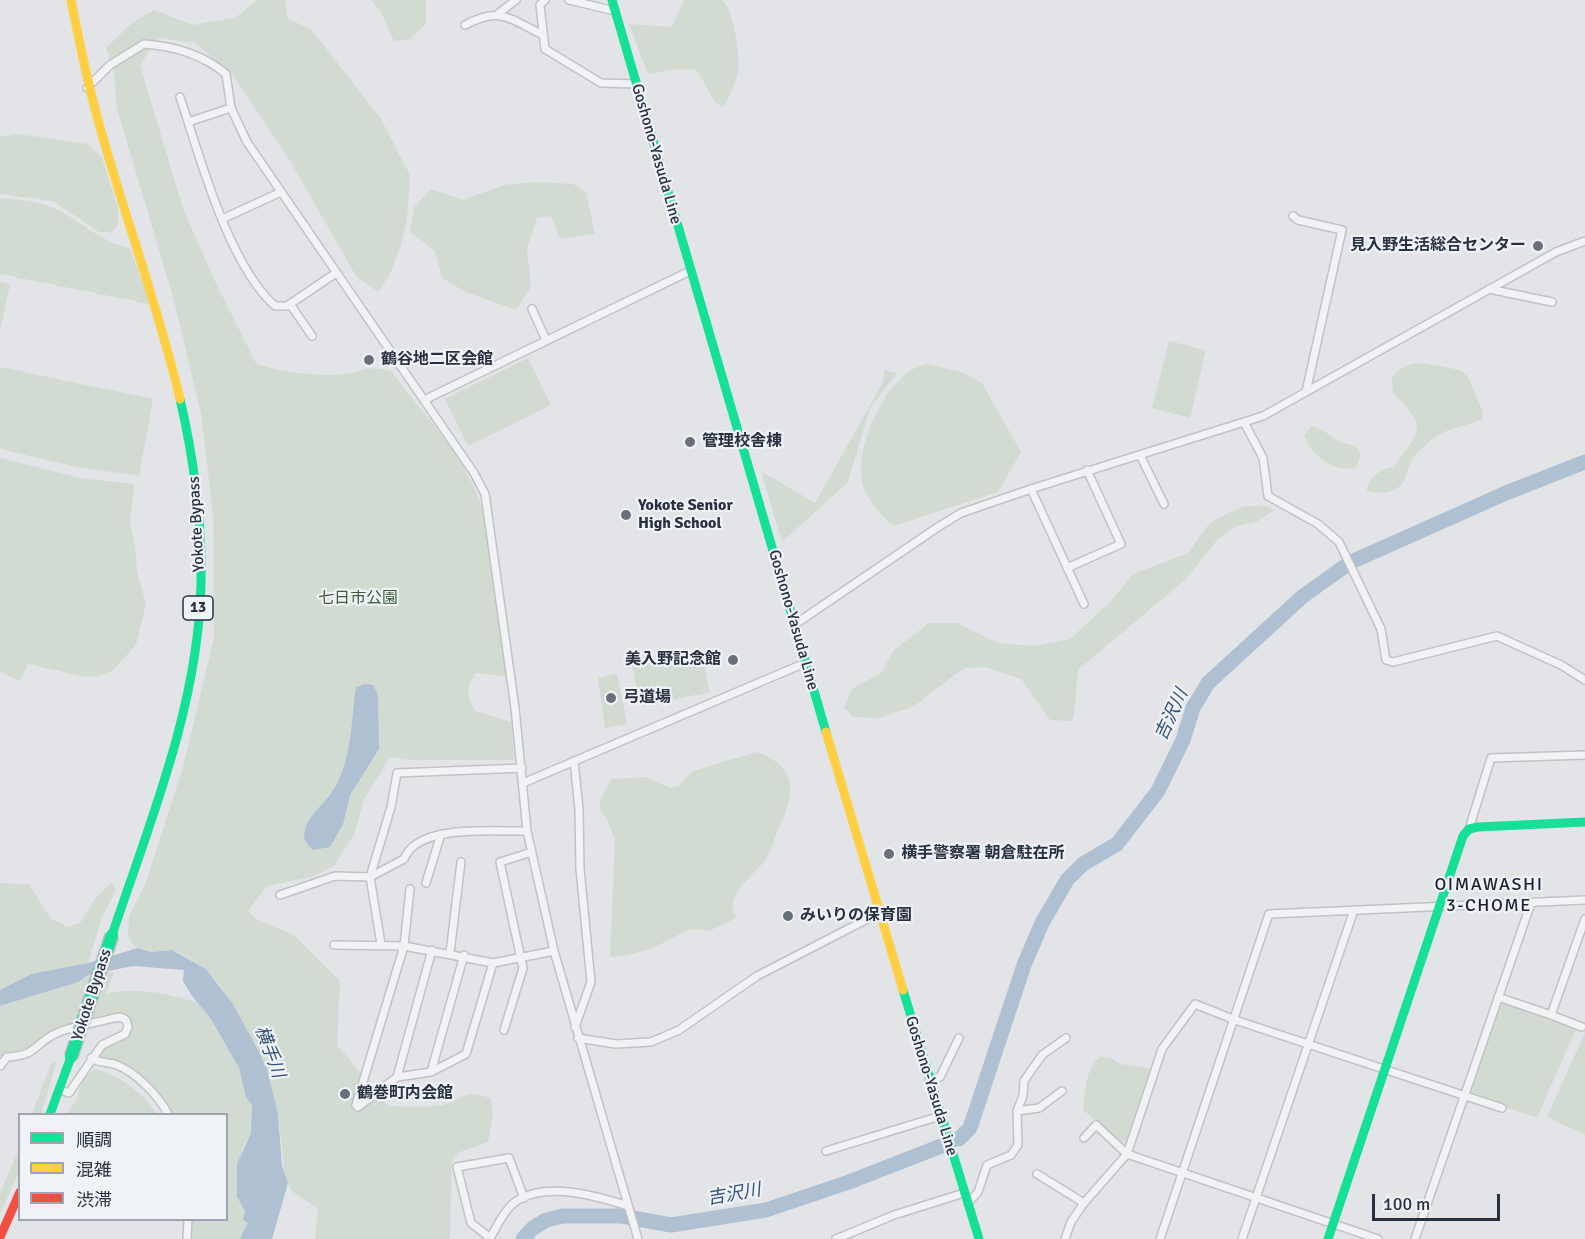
<!DOCTYPE html>
<html>
<head>
<meta charset="utf-8">
<style>
  body { margin:0 }
  #map { position:relative; width:1585px; height:1239px; overflow:hidden; background:#e2e4e7; font-family:Signika,"Noto Sans JP",sans-serif }
  canvas { display:block }
  .legend { position:absolute; left:18px; top:1113px; width:210px; height:108px; box-sizing:border-box; background:#eff2f7; border:2px solid #9fa5ae; margin:0; padding:8px 10px; list-style:none; font-size:18px; color:#283141 }
  .legend li { display:flex; align-items:center; gap:12px; height:30px }
  .legend b { width:30px; border:2px solid #9fa5ae }
  .scale { position:absolute; left:1372px; top:1194px; width:128px; height:27px; box-sizing:border-box; border:3px solid #283141; border-top:0; padding-left:8px; font-size:18px; line-height:21px; white-space:nowrap; color:#283141; -webkit-text-stroke:4px #eff2f7; paint-order:stroke }
</style>
</head>
<body>
<div id="map">
<canvas width="1585" height="1239"></canvas>
<ul class="legend">
<li><b style="height:8px;background:#16e098"></b>順調</li>
<li><b style="height:8px;background:#ffcf43"></b>混雑</li>
<li><b style="height:8px;background:#f24e42"></b>渋滞</li>
</ul>
<div class="scale">100 m</div>
</div>
<script>
const context = document.querySelector('canvas').getContext('2d');
context.lineJoin = 'round';
function fillPath(path, color) {
  context.fillStyle = color;
  context.fill(path, 'evenodd');
}
function trace(path, color, width, dash) {
  context.strokeStyle = color;
  context.lineWidth = width;
  context.lineCap = dash ? 'butt' : 'round';
  context.setLineDash(dash || []);
  context.stroke(path);
}
function write(font, color, halo, rows, align = 'center') {
  context.font = font + ' Signika,"Noto Sans JP",sans-serif';
  context.lineWidth = 4.5;
  context.setLineDash([]);
  context.textBaseline = 'middle';
  context.strokeStyle = halo;
  context.fillStyle = color;
  for (const [text, x, y, turn = 0] of rows) {
    context.save();
    context.translate(x, y);
    context.rotate((+turn || 0) * Math.PI / 180);
    context.textAlign = isNaN(turn) ? turn : align;
    if (halo) context.strokeText(text, 0, 0);
    context.fillText(text, 0, 0);
    context.restore();
  }
}
const green = new Path2D(`
  M257,0h28l3,19 23,10 70,90 29,56 -3,44 -6,26 -11,29 -12,18 -22,-16 -66,-115 -57,-86 -38,-32 -37,-5 -18,27 43,143 30,69 43,86c18,9 68,14 89,11 23,-3 20,-9 46,-3 34,46 80,90 94,147l23,159 -32,-4c-11,14 -9,23 -1,38l36,11 3,38h-105l-19,-3 -26,42 -9,34 -21,33 -22,11 -45,9 -19,25 10,9 36,15 46,46 -3,65c20,19 31,42 52,60 16,0 32,1 48,0 25,-3 26,-21 54,-7l2,16 -5,27 -28,10 -8,8 -2,79h-135l3,-30 -25,-17 -8,-13 -6,-60 -12,-50 -46,-83 -18,-19 -25,-15 -10,-2 -17,2 -9,-2 -9,-5 -5,-9 1,-20 16,-31 38,-118 31,-129 -1,-123 -12,-102 -28,-116 -56,-188 -3,-38 -8,-23 26,-25 22,-13 39,15 42,-7z
  M371,0h55v24l-16,15 -16,2 -13,-29z
  M684,0c11,0 27,0 37,0 12,4 18,52 18,65 -1,14 -9,31 -16,43 -13,-8 -17,-26 -27,-38l-18,-1 -30,5 -19,-50 43,3z
  M17,134l71,10 14,14 16,50v16l-6,8h-13l-46,-31 -53,-7v-57z
  M533,182l40,2 13,8 9,42 -35,5 -9,-23 -14,2 -10,30 4,39 -15,23 -50,-18 -24,-14 -7,-27 -25,-19 4,-25 17,-18 31,11 43,-15z
  M0,198c21,2 41,3 60,13 26,14 41,31 70,37l20,56 -150,-30z
  M0,282l10,2 -10,48z
  M1169,341l37,9 -16,68 -38,-10z
  M528,358l23,47 -83,41 -23,-47z
  M1423,363l37,7 8,7 15,35v7c-16,8 -33,7 -47,18 -7,5 -16,12 -21,19 -7,8 -7,16 -11,25 -6,12 -27,14 -37,10 1,-14 14,-22 27,-24 25,-36 36,-38 -1,-74l-1,-16c9,-11 17,-13 31,-14z
  M928,364l36,9 18,10 39,69 -23,40 -104,34c-13,-9 -29,-29 -32,-45 -7,-36 27,-113 66,-117z
  M0,367l153,32 -14,77 -62,-9 -77,-18z
  M885,370l12,3 -27,35 -22,74 -66,60 -21,-71 54,32 68,-121z
  M1311,426c20,4 21,18 43,19l7,9 -5,14c-24,4 -42,-11 -52,-32z
  M0,458l80,20 54,6 -4,38 5,24 2,26 9,32 -10,41 -24,26 -14,5 -13,1 -57,-13 -8,17 -20,-9z
  M1262,505l13,5 -19,12 -19,4 -20,14 -32,40 -106,89c-4,15 -2,42 -7,52l-22,-1 -28,-40 -36,-13 -22,1 -51,39 -36,12 -25,-3 -8,-9 8,-18 29,-16 13,-23 35,-27h28l41,20 35,3 37,-7 40,-37 23,-28 55,-21 21,-29 17,-10 17,-7z
  M701,650l9,42 -70,14 -8,-42z
  M617,674l10,50 -22,4 -7,-50z
  M757,752c45,17 37,45 19,83 -3,8 -5,18 -11,25 -11,17 -43,34 -29,58l-27,13c-18,-5 -25,1 -40,9 -17,9 -40,16 -59,17l5,-117 -8,-21 -7,-8v-11l11,-21 36,-2 23,11 8,-1 15,-16z
  M112,882l4,8 -14,27 -14,46 -57,11 -31,16v-107l29,1 22,35 18,8 11,-4 14,-23z
  M114,972l-8,22c30,-8 62,0 91,8 17,16 31,42 41,64 6,13 4,28 14,39l-1,28 -8,14 -6,22v28l8,14 -2,7 5,5 -8,16h-53l1,-19h38v-106h-58c-25,-28 -38,-45 -77,-56l11,-13 23,-11 3,-7 -8,-10 -64,16 -20,17 -29,7 -7,-1v-50l79,-25 9,-6z
  M1500,1002l76,27 -39,89 -70,-24z
  M1585,1032v103l-38,-18z
  M1100,1057h9l11,7 32,5 -24,71 -6,2 -39,-32c3,-19 1,-39 17,-53z
  M57,1061l-16,53h-9l19,-51z
  M96,1069c24,7 48,24 61,45h-91l10,-13 7,-23z
  M19,1149v23l-19,42v-21z`);
const water = new Path2D(`
  M365,684l8,1 5,10 1,54 -29,46 -7,29 -13,23 -17,3c-6,-6 -11,-11 -8,-20 3,-14 19,-26 27,-38 20,-30 19,-71 24,-105z
  M138,948l13,4 21,-2 34,19 27,35 26,48 8,17 11,45 4,52 6,17 -16,56h-32l8,-16 -5,-3 2,-9 -8,-14v-33l14,-31 1,-28 -6,-8 -7,-29 -28,-49 -19,-23 -9,-15 1,-11 -51,-4 -45,9 -10,7 -78,24v-16l31,-16 57,-11z`);
const river = new Path2D(`
  M959,1139l11,-11 54,-163 18,-42 25,-43 16,-16 34,-20 41,-53 25,-51 10,-32 15,-25 95,-87 48,-34 155,-69 79,-31
  M523,1239l10,-11 13,-8 17,-4h59l49,9 95,-15 83,-28 100,-39`);
const street = new Path2D(`
  M545,0l-5,5 5,44 56,34 35,1
  M569,0l46,11
  M499,13l17,-13
  M465,25c36,-19 45,-6 78,10
  M87,88l23,-23 34,-21c31,2 58,10 82,30l5,34 16,34 227,331 11,21 30,214 12,123 27,120 84,288
  M180,97c20,60 48,167 95,209h12l49,-33
  M188,122l43,-14
  M1293,216l5,4 44,10 -36,162
  M222,219l59,-27
  M1489,289l63,13
  M290,304l22,32
  M532,309l14,31
  M424,400l266,-129
  M1245,424l18,34 5,38 50,28 21,18 42,87 5,31 7,2 104,-26 64,29 24,15
  M1140,455l24,49
  M1031,489l53,115
  M1067,568l54,-24 -34,-74
  M794,625l144,-98 23,-14 70,-24 232,-73 293,-164 29,-11
  M574,761l5,48 1,60 11,113 -16,45
  M523,783l282,-120
  M1469,829l22,-71 94,-3
  M426,883l15,-49
  M410,889l-6,57 -48,159 2,2 39,-30 34,-5 35,-18 27,-91
  M280,895l55,-19 35,1 34,-18c14,-36 91,-27 123,-28
  M381,944l-11,-67 21,-70 6,-34 125,-5
  M334,945l70,1 89,17 61,-12
  M450,953l11,-91
  M1498,997l53,18 34,-96
  M1551,1015l31,12
  M504,1030l19,-62 -23,-106 32,-10
  M578,1038l38,6 35,-2 28,-12 78,-54 122,-63
  M91,1058c8,5 15,4 23,6 21,7 44,31 54,50
  M0,1066l7,-9c31,-1 28,-15 50,-24 17,-8 39,-10 57,-15l6,-1 6,3 2,7 -3,7 -23,11 -33,48 -9,-3
  M431,1072l33,-117
  M397,1077l35,-127
  M929,1080l11,-3 19,-39
  M1017,1111l22,-3 23,-17
  M1084,1138l12,-13 31,29 251,85
  M826,1151l114,-35
  M1037,1174l47,29
  M524,1198l-15,-40 -52,9 14,56 19,15c8,-13 15,-30 28,-38 31,-18 79,-4 110,6
  M968,1203l10,-11 9,-27 24,-10 7,-10 -1,-34 6,-15 1,-15 18,-26 24,-17
  M187,1239l1,-19
  M836,1239l58,-24 70,-22
  M1065,1239l6,-17 13,-19 43,-49 35,-105 33,-45 40,16 267,88
  M1160,1239l109,-325 316,-14
  M1242,1239l112,-329
  M1415,1239l116,-336`);
const fast = new Path2D(`
  M612,0l214,732
  M112,935c38,-113 87,-231 89,-352 1,-62 -7,-124 -21,-184
  M903,990l76,249
  M50,1114l21,-57
  M1328,1239l135,-403 6,-7 9,-2 107,-5`);
const slow = new Path2D(`
  M71,0c10,50 20,99 35,148 24,83 54,166 74,251
  M826,732l77,258`);
const jam = new Path2D(`
  M0,1237l20,-45`);
const fastBridge = new Path2D(`
  M71,1057l41,-122`);
const markers = [
  [1538,246,6,"#69707b"],
  [369,360,6,"#69707b"],
  [690,442,6,"#69707b"],
  [626,515,6,"#69707b"],
  [733,660,6,"#69707b"],
  [611,698,6,"#69707b"],
  [889,854,6,"#69707b"],
  [788,916,6,"#69707b"],
  [345,1094,6,"#69707b"]
];
const shields = [
  [198,608,30]
];
const shieldNames = [
  ["13",198,608]
];
const streetNames = [
  ["Goshono-Yasuda Line",656,154,74],
  ["Yokote Bypass",197,524,-93],
  ["Goshono-Yasuda Line",793,620,74],
  ["Yokote Bypass",92,995,-72],
  ["Goshono-Yasuda Line",931,1086,73]
];
const poiNames = [
  ["見入野生活総合センター",1526,246,"right"],
  ["鶴谷地二区会館",381,360],
  ["管理校舎棟",702,442],
  ["Yokote Senior",638,506],
  ["High School",638,524],
  ["美入野記念館",721,660,"right"],
  ["弓道場",623,698],
  ["横手警察署 朝倉駐在所",901,854],
  ["みいりの保育園",800,916],
  ["鶴巻町内会館",357,1094]
];
const parkNames = [
  ["七日市公園",358,599]
];
const waterNames = [
  ["吉沢川",1172,715,-65],
  ["横手川",269,1052,70],
  ["吉沢川",734,1195,-10]
];
const neighbourhoodNames = [
  ["OIMAWASHI",1489,885],
  ["3-CHOME",1489,906]
];
fillPath(green, '#d2dbd2');
fillPath(water, '#afc0d3');
trace(river, '#afc0d3', 15);
trace(street, '#c0c2c5', 10);
trace(street, '#f1f2f3', 7);
trace(fast, '#16e098', 9);
trace(slow, '#ffcf43', 9);
trace(jam, '#f24e42', 9);
trace(fastBridge, '#b4b7bc', 15, []);
trace(fastBridge, '#16e098', 12);
for (const [x, y, r, color] of markers) {
  const dot = new Path2D();
  dot.arc(x, y, r, 0, 2 * Math.PI);
  context.fillStyle = color;
  context.fill(dot);
  trace(dot, '#eff2f7', 2);
}
for (const [x, y, w] of shields) {
  const box = new Path2D();
  box.roundRect(x - w / 2, y - 12, w, 24, 4.5);
  context.fillStyle = '#eff2f7';
  context.fill(box);
  trace(box, '#283141', 1.5);
}
write('bold 15px', '#283141', null, shieldNames);
write('16px', '#283141', '#eff2f7', streetNames);
write('bold 16px', '#283141', '#eff2f7', poiNames, 'left');
write('16px', '#3c5d35', '#eff2f7', parkNames);
write('italic 18px', '#314f76', '#eff2f7', waterNames);
context.letterSpacing = '1.5px';
write('18px', '#1a2232', '#eff2f7', neighbourhoodNames);
context.letterSpacing = '0px';
</script>
</body>
</html>
